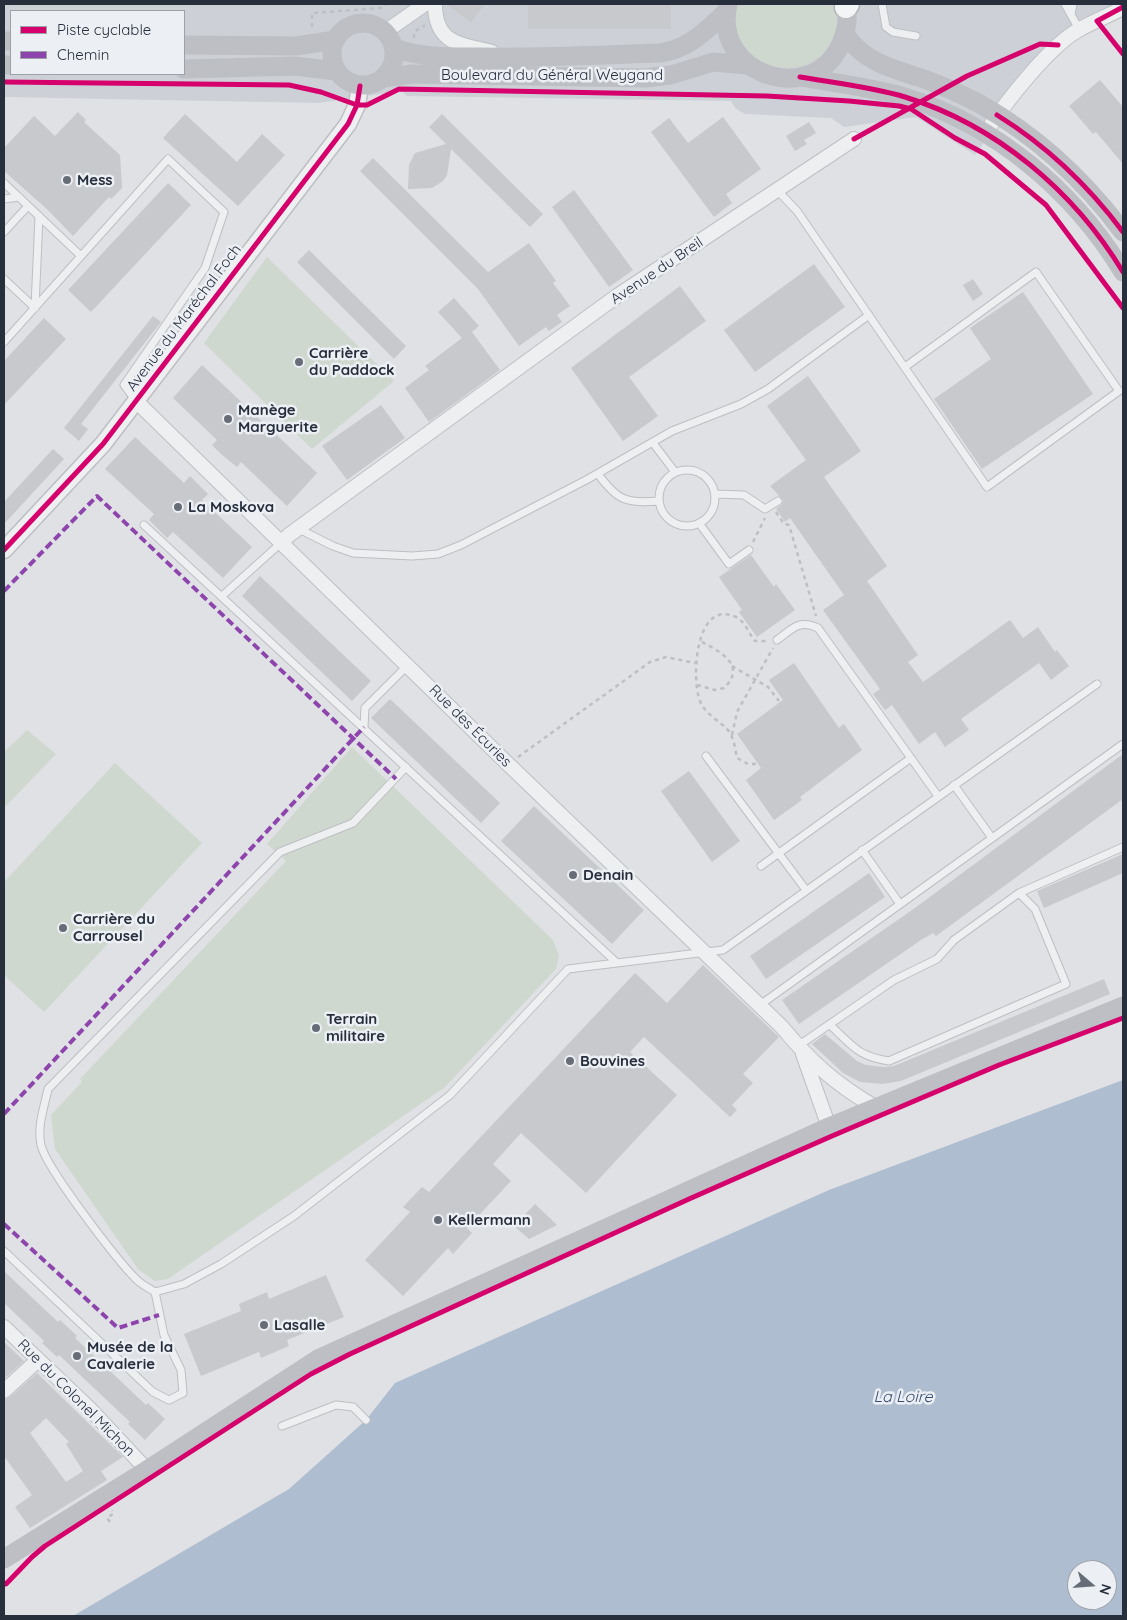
<!DOCTYPE html>
<html>
<head>
<meta charset="utf-8">
<style>
  body { margin:0 }
  #map { position:relative; width:1127px; height:1620px; overflow:hidden; background:#dfe1e4; font-family:Quicksand,sans-serif }
  canvas { display:block }
  .frame { position:absolute; inset:0; border:5px solid #272e3c; pointer-events:none }
  .legend { position:absolute; left:10px; top:10px; width:175px; height:65px; box-sizing:border-box; background:#eceff4; border:1px solid #9da2aa; margin:0; padding:6px 9px; list-style:none; font-size:15px; color:#272e3c }
  .legend li { display:flex; align-items:center; gap:10px; height:25px }
  .legend b { width:25px; border:1px solid #9da2aa }
  .north { position:absolute; left:1067px; top:1560px; width:50px; height:50px; box-sizing:border-box; background:#eceff4; border:1px solid #9da2aa; border-radius:50%; rotate:108deg; font-size:14px; font-weight:700; line-height:20px; text-align:center; color:#272e3c }
  .north::after { content:''; display:block; margin:auto; width:18px; height:22px; background:#676d77; clip-path:polygon(50% 0,100% 100%,50% 72%,0 100%) }
</style>
</head>
<body>
<div id="map">
<canvas width="1127" height="1620"></canvas>
<div class="frame"></div>
<ul class="legend">
<li><b style="height:6px;background:#d6006c"></b>Piste cyclable</li>
<li><b style="height:6px;background:#8e44ad"></b>Chemin</li>
</ul>
<div class="north">N</div>
</div>
<script>
const context = document.querySelector('canvas').getContext('2d');
context.lineJoin = 'round';
function fillPath(path, color) {
  context.fillStyle = color;
  context.fill(path, 'evenodd');
}
function trace(path, color, width, dash) {
  context.strokeStyle = color;
  context.lineWidth = width;
  context.lineCap = dash ? 'butt' : 'round';
  context.setLineDash(dash || []);
  context.stroke(path);
}
function write(font, color, halo, rows, align = 'center') {
  context.font = font + ' Quicksand,sans-serif';
  context.lineWidth = 5;
  context.setLineDash([]);
  context.textBaseline = 'middle';
  context.strokeStyle = halo;
  context.fillStyle = color;
  for (const [text, x, y, turn = 0] of rows) {
    context.save();
    context.translate(x, y);
    context.rotate((+turn || 0) * Math.PI / 180);
    context.textAlign = isNaN(turn) ? turn : align;
    if (halo) context.strokeText(text, 0, 0);
    context.fillText(text, 0, 0);
    context.restore();
  }
}
const built = new Path2D(`
  M4,4h1111l3,5 -64,36 -79,110 -59,-38 -72,10 -13,-9 -86,-4 -10,-6 -4,-7 -324,-5 -5,-5 -84,12 -314,-6zM11,11h173v63h-173z`);
const green = new Path2D(`
  M737,4h98c16,80 -97,83 -100,19 0,-6 1,-13 2,-19z
  M267,257l127,124 -82,68 -108,-106z
  M27,730l29,24 -50,52 -2,-2v-52z
  M352,747l201,193 6,16 -3,13 -111,118 -277,192 -13,2 -17,-12 -83,-120 -4,-34 31,-33 -2,-3 206,-218 -19,-17z
  M115,763l87,80 -158,169 -40,-37v-93z`);
const water = new Path2D(`
  M1123,1080v536h-1050l216,-127 77,-69 29,-37 434,-193zM1077,1570h30v30h-30z`);
const building = new Path2D(`
  M446,4h39l-14,18z
  M528,4h143v25h-143z
  M1100,80l23,27v57l-27,-32 -3,2 -24,-28z
  M78,112l8,8 -2,2 36,33 2,33 -11,11 -2,-2 -36,39 -25,-26 -44,-39v-23l30,-32 21,20z
  M185,114l52,48 25,-28 23,21 -47,51 -75,-68z
  M442,114l101,100 -13,13 -79,-78 -4,26 -4,6 -11,7 -24,1 1,-24 6,-12 31,-9 -17,-17z
  M723,117l38,52 -35,25 6,9 -18,14 -63,-85 18,-14 19,25z
  M809,122l7,11 -12,7 3,4 -12,7 -9,-15z
  M373,158l115,114 41,-29 27,38 -3,2 17,23 -13,9 5,7 -13,9 -3,-4 -27,19 -41,-57 -118,-118z
  M168,183l23,22 -100,107 -23,-22z
  M574,190l59,80 -24,17 -57,-80z
  M309,250l97,96 -12,13 -97,-97z
  M814,264l31,43 -90,65 -31,-42z
  M973,279l10,15 -10,7 -10,-16z
  M680,286l26,35 -77,56 29,39 -35,25 -52,-73z
  M1023,292l70,102 -111,75 -48,-70 57,-40 -21,-31z
  M454,298l25,28 -7,6 28,38 -71,52 -24,-34 24,-18 -4,-4 37,-28 -24,-26z
  M153,316l8,6 -80,102 7,5 -9,12 -15,-13z
  M44,318l22,21 -62,66v-44z
  M202,365l115,108 -30,33 -46,-44 -4,5 -16,-13 -9,-9 5,-5 -44,-42z
  M808,376l53,75 -37,26 63,89 -20,15 51,74 -10,7 15,20 87,-62 13,18 15,-11 17,25 2,-2 12,16 -18,14 -12,-17 -78,56 8,11 -24,17 -10,-15 -16,12 -27,-39 -7,5 -12,-16 7,-5 -57,-79 21,-15 -54,-77 -5,4 -9,-13 6,-5 1,-4 -13,-14 36,-26 -39,-54z
  M381,405l24,33 -58,42 -25,-34z
  M135,437l49,46 6,-7 18,18 -6,6 50,47 -29,31 -50,-46 -6,6 -18,-18 5,-6 -49,-45z
  M53,449l11,10 -60,65v-22z
  M751,555l23,32 2,-3 19,26 -38,27 -18,-25 3,-2 -23,-33z
  M260,576l111,105 -19,20 -110,-105z
  M794,663l45,65 5,-4 18,26 -62,47 2,3 -28,20 -28,-40 15,-12 -24,-34 46,-34 -14,-20z
  M390,699l110,104 -19,20 -110,-105z
  M1123,754v45l-187,137 -3,-3 -12,7 -122,84 -17,-24 133,-92z
  M689,771l51,70 -28,21 -51,-71z
  M534,806l110,104 -32,34 -111,-103z
  M1123,854v19l-79,35 -7,-17z
  M869,873l16,24 -119,82 -16,-23z
  M703,965l76,72 -36,37 10,9 -21,22 5,5 -7,7 -86,-80 -14,15 47,43 -91,98 -65,-60 -28,31 18,17 -44,47 5,5 -19,21 -5,-6 -45,48 -38,-36 45,-48 -7,-5 19,-20 7,5 206,-219 32,30z
  M1104,979l6,15 -209,87 -19,3 -22,-2 -17,-9 -31,-29 13,-10 32,27 9,4 18,2 10,-1z
  M535,1204l22,21 -28,14 -15,-13z
  M4,1271l54,51 2,-2 17,16 -2,2 71,67 2,-2 17,16 -20,21 -17,-16 2,-2 -71,-67 -2,2 -15,-14 2,-2 -40,-38z
  M326,1275l18,42 -57,23 2,6 -28,12 -2,-6 -58,24 -17,-42 57,-23 -2,-7 28,-12 2,7z
  M4,1342l20,19 -20,18z
  M37,1373l86,84 -22,14 6,9 -77,48 -15,-21 17,-12 -28,-39v-56l6,-3zM46,1418l23,24 -3,2 17,27 -17,11 -36,-49z`);
const path = new Path2D(`
  M312,27v-14l68,-5 7,-4
  M414,38v-6l11,-7
  M776,512l8,12 5,1 27,91
  M753,542l12,-24
  M732,666l36,21 11,14
  M697,685l18,5 9,-2c24,-23 -5,-37 -24,-47
  M732,735l5,-23 36,-64
  M518,757l132,-95 16,-5 29,6
  M756,764h-8l-11,-6c-2,-9 -3,-22 -10,-29 -9,-9 -22,-15 -27,-28 -9,-22 -5,-103 36,-84 9,4 13,17 19,24h14
  M110,1522l-3,-4 7,-5 -2,-2`);
const service = new Path2D(`
  M882,4l4,23 7,5 23,4
  M1065,4l14,25
  M1071,14l2,-10
  M4,183l77,73
  M777,190l20,21 190,276 132,-96 -83,-119 -131,95
  M4,199l15,-2
  M4,232l24,-26
  M4,279l31,29
  M35,307l4,-91
  M4,342l164,-183 56,53 -19,56 -81,117 12,16
  M653,443l22,29
  M659 498a28 28 0 1 1 56 0a28 28 0 1 1-56 0Z
  M598,474c19,26 28,30 61,27
  M715,494l29,1 21,14 13,-8
  M699,523l30,41 20,-14
  M144,525l472,437
  M299,529l34,17 20,7 59,3 26,-2 23,-9 127,-66 84,-48 69,-27 27,-15 101,-74
  M222,596l59,-53
  M777,640c15,-11 22,-21 41,-12l120,168
  M364,727l1,-19 43,-43
  M706,756l100,134
  M406,767l-53,56 -73,29 -232,237c-4,19 -11,37 -7,56 5,23 76,115 95,134 6,6 13,9 19,13l29,-8 37,-20 73,-48 156,-121 118,-126 155,-19 374,-266
  M954,785l38,53
  M862,850l38,54
  M761,866l150,-108
  M1019,893l104,-46
  M760,1005l363,-261
  M798,1046l96,-66 43,-21 17,-19 65,-47 16,16 31,75 -177,77c-32,-5 -36,-15 -59,-36
  M4,1251l149,141 16,8 14,-7 -2,-23 -17,-35 -9,-43
  M282,1426l54,-21 17,2 13,13`);
const minor = new Path2D(`
  M435,4c0,40 25,40 57,48
  M385,32l40,-28
  M985,134c19,-30 64,-88 95,-105 13,-7 27,-13 41,-20
  M137,402l371,362 273,262c30,36 54,58 94,81
  M281,543l8,-8 328,-239 237,-157
  M803,1054l26,73
  M4,1327l86,82 57,61
  M4,1391l34,-31`);
const tertiary = new Path2D(`
  M4,550l99,-106 245,-320 9,-19 3,-19`);
const secondary = new Path2D(`
  M728,4c-17,72 88,105 114,37 5,-12 7,-25 3,-37
  M332 54a31 31 0 1 1 62 0a31 31 0 1 1-62 0Z
  M845,34c19,28 45,34 76,44 20,7 40,16 59,26 57,32 104,76 143,128
  M4,41h7
  M184,45l112,1 39,-6
  M394,48c27,10 58,9 87,9 60,1 120,-2 179,-4 29,-4 45,-22 66,-41
  M4,65h7
  M184,69l111,-3 41,5
  M800,77c35,6 71,10 105,20 91,28 169,94 218,175
  M384,78l28,-4 233,4 26,-3 42,-13 34,3
  M4,1559l143,-89 171,-111 511,-232 294,-121`);
const trunk = new Path2D(`
  M846,7l2,-3`);
const quiet = new Path2D(`
  M4,591l93,-95 299,283
  M4,1114l360,-387
  M4,1224l114,104 41,-13`);
const cycleway = new Path2D(`
  M1123,7l-26,14 26,33
  M800,77c35,6 71,10 105,20 91,28 169,94 218,175
  M4,82l285,3 32,7 36,13h10l32,-16 368,7 82,5 50,5 12,3 44,29 30,16 61,51 77,103
  M997,115c50,31 91,70 126,117
  M854,139l113,-63 73,-32 18,1
  M4,550l99,-106 245,-320 9,-19 3,-19
  M4,1583l2,1 26,-27 13,-11 266,-172 39,-20 339,-155 143,-63 167,-71 124,-47`);
const markers = [
  [67,180,5,"#676d77"],
  [299,362,5,"#676d77"],
  [228,419,5,"#676d77"],
  [178,507,5,"#676d77"],
  [573,875,5,"#676d77"],
  [63,928,5,"#676d77"],
  [316,1028,5,"#676d77"],
  [570,1061,5,"#676d77"],
  [438,1220,5,"#676d77"],
  [264,1325,5,"#676d77"],
  [77,1356,5,"#676d77"]
];
const streetNames = [
  ["Boulevard du Général Weygand",552,75],
  ["Avenue du Breil",657,271,-34],
  ["Avenue du Maréchal Foch",184,318,-53],
  ["Rue des Écuries",470,726,45],
  ["Rue du Colonel Michon",76,1398,45]
];
const poiNames = [
  ["Mess",77,180],
  ["Carrière",309,353],
  ["du Paddock",309,370],
  ["Manège",238,410],
  ["Marguerite",238,427],
  ["La Moskova",188,507],
  ["Denain",583,875],
  ["Carrière du",73,919],
  ["Carrousel",73,936],
  ["Terrain",326,1019],
  ["militaire",326,1036],
  ["Bouvines",580,1061],
  ["Kellermann",448,1220],
  ["Lasalle",274,1325],
  ["Musée de la",87,1347],
  ["Cavalerie",87,1364]
];
const waterNames = [
  ["La Loire",903,1397]
];
fillPath(built, '#cdd1d7');
fillPath(green, '#cfd8cf');
fillPath(water, '#aebdcf');
fillPath(building, '#c7c9cc');
trace(service, '#bdbfc2', 9);
trace(minor, '#bdbfc2', 16);
trace(tertiary, '#bdbfc2', 19);
trace(trunk, '#b1b4b9', 25);
trace(path, '#bebfc4', 2.5, [4, 4]);
trace(service, '#eeeff1', 7);
trace(minor, '#eeeff1', 14);
trace(tertiary, '#eeeff1', 16);
trace(secondary, '#bdbfc4', 19);
trace(trunk, '#f3f4f5', 22);
trace(quiet, '#8e44ad', 4, [8, 4]);
trace(cycleway, '#d6006c', 5);
for (const [x, y, r, color] of markers) {
  const dot = new Path2D();
  dot.arc(x, y, r, 0, 2 * Math.PI);
  context.fillStyle = color;
  context.fill(dot);
  trace(dot, '#eceff4', 2);
}
write('15px', '#272e3c', '#eceff4', streetNames);
write('bold 15px', '#272e3c', '#eceff4', poiNames, 'left');
write('italic 16px', '#334c6f', '#eceff4', waterNames);
</script>
</body>
</html>
